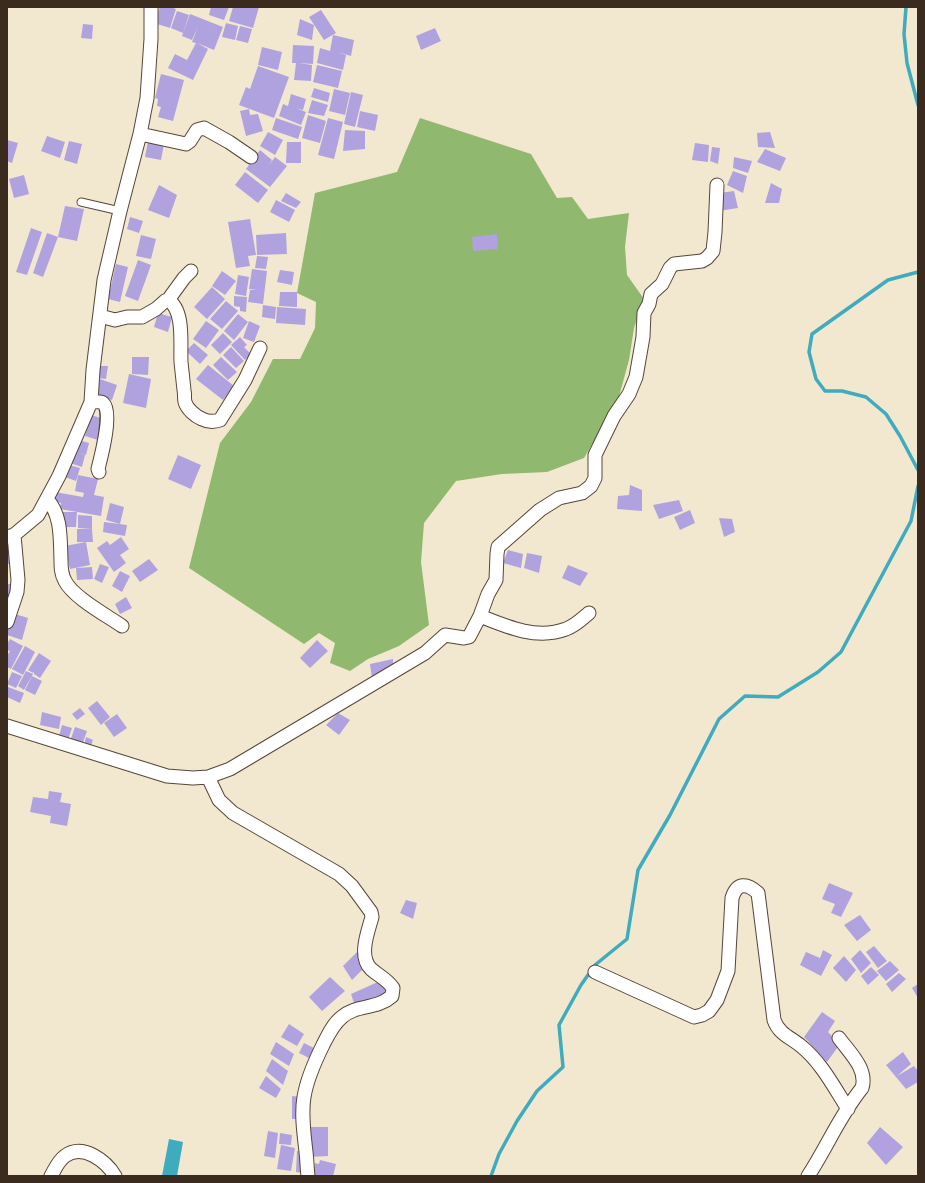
<!DOCTYPE html>
<html>
<head>
<meta charset="utf-8">
<style>
  body { margin:0 }
  #map { position:relative; width:925px; height:1183px; overflow:hidden; background:#f2e8d0; font-family:Itim,sans-serif }
  canvas { display:block }
  .frame { position:absolute; inset:0; border:8px solid #3b2a1e; pointer-events:none }
</style>
</head>
<body>
<div id="map">
<canvas width="925" height="1183"></canvas>
<div class="frame"></div>
</div>
<script>
const context = document.querySelector('canvas').getContext('2d');
context.lineJoin = 'round';
function fillPath(path, color) {
  context.fillStyle = color;
  context.fill(path, 'evenodd');
}
function trace(path, color, width, dash) {
  context.strokeStyle = color;
  context.lineWidth = width;
  context.lineCap = dash ? 'butt' : 'round';
  context.setLineDash(dash || []);
  context.stroke(path);
}
const forest = new Path2D(`
  M420,118l111,36 26,44 15,-1 16,22 41,-6 -4,34 2,28 17,24 -10,29 -5,32 -11,40 -34,58 -37,14 -45,2 -46,7 -32,42 -3,39 8,63 -30,21 -31,13 -18,12 -20,-8 5,-20 -16,-10 -15,11 -115,-76 31,-125 31,-41 22,-43h27l15,-31 1,-26 -19,-9 18,-100 82,-21z`);
const water = new Path2D(`
  M169,1139l14,3 -6,34h-15z`);
const stream = new Path2D(`
  M906,7l-2,27 3,29 11,42
  M918,272l-30,8 -76,54 -3,18 7,27 9,12h17l24,6 20,17 14,22 18,34
  M491,1176l8,-22 18,-33 20,-30 26,-24 -4,-42 22,-40 14,-20 32,-26 11,-69 32,-55 49,-96 26,-23 33,1 40,-25 23,-20 70,-131 7,-35`);
const building = new Path2D(`
  M160,7h10l6,2 -6,19 -16,-5z
  M211,7h18l-5,13 -15,-5z
  M233,7h26l-6,21 -24,-7z
  M321,10l15,23 -12,7 -15,-23z
  M177,11l12,4 -6,18 -12,-5z
  M190,14l33,13 -9,23 -17,-7 11,6 -15,31 -25,-12 7,-14 12,6 9,-17 -4,-1 6,-15 -6,13 -10,-4z
  M300,19l14,6 -2,15 -15,-5z
  M226,23l12,3 -3,14 -13,-3z
  M83,24l10,1 -1,14 -11,-1z
  M240,26l12,3 -4,14 -12,-3z
  M435,28l6,13 -20,9 -5,-14z
  M333,35l21,5 -3,16 -13,-4 8,3 -3,15 -26,-7 3,-15 10,3z
  M293,45l21,1 -1,18 -14,-1 13,2 -1,16 -17,-1 2,-17h-4z
  M262,47l20,5 -4,18 -20,-5z
  M317,65l25,6 -4,17 -25,-6z
  M258,66l31,11 -15,41 -35,-13 7,-18 4,2z
  M161,74l23,6 -11,41 -15,-4 3,-10 -4,-1 1,-7 -3,-1z
  M314,88l16,5 -2,9 -17,-5z
  M334,89l16,4 -5,22 -16,-4z
  M351,92l12,3 -8,32 -11,-3z
  M291,94l15,5 -3,11 -7,-2 10,4 -5,13 -22,-9 4,-12 5,2z
  M312,100l16,5 -4,11 -16,-3z
  M249,109l1,6 8,-1 5,17 -17,5 -6,-25z
  M360,111l18,4 -3,16 -18,-4z
  M308,115l18,6 -6,22 -18,-5z
  M276,118l26,9 -4,12 -26,-9z
  M328,118l15,4 -9,37 -16,-4z
  M345,130l20,1v18l-22,2z
  M268,132l15,8 -8,15 -15,-9z
  M770,132l5,16 -17,-1 -1,-14z
  M47,136l18,6 -5,16 -19,-7z
  M7,140l11,3 -6,20 -5,-2z
  M69,141l13,3 -5,20 -13,-4z
  M148,141l16,3 -3,16 -16,-3z
  M287,142h14v21h-15z
  M695,143l14,2 -1,17 -16,-2z
  M712,147l8,1 -2,16 -8,-3z
  M765,149l21,9 -6,13 -23,-9z
  M260,150l12,10 -3,5 6,-8 12,9 -17,21 -24,-18z
  M734,157l18,4 -4,12 -15,-5z
  M733,171l14,5 -4,17 -16,-8z
  M245,172l23,18 -10,13 -23,-18z
  M24,175l5,19 -15,4 -5,-19z
  M771,183l11,6 -3,14h-14z
  M159,185l18,10 -8,23 -21,-8z
  M734,191l4,17 -19,3v-18z
  M286,193l15,9 -5,6 -15,-7z
  M276,200l19,10 -6,12 -19,-10z
  M65,206l19,3 -7,32 -19,-4z
  M130,217l13,4 -4,12 -12,-4z
  M250,219l6,36 -8,1 2,10 -14,2 -8,-46z
  M31,228l11,4 -15,43 -11,-3z
  M47,233l11,4 -15,40 -10,-4z
  M286,233l1,21 -30,1 -1,-20z
  M497,234l1,15 -25,2 -1,-14z
  M141,235l15,4 -5,20 -15,-3z
  M257,256l11,1 -2,12 -11,-1z
  M138,260l13,5 -13,36 -13,-5z
  M116,264l12,3 -8,35 -12,-3z
  M252,269l15,2 -4,33 -15,-2 2,-12h7l-8,-1z
  M280,270l14,2 -2,13 -15,-3z
  M222,271l14,10 -11,14 -13,-9z
  M238,275l11,2 -3,19 -11,-2z
  M212,287l13,12 -18,20 -13,-12z
  M280,292h17v15l-18,-1z
  M234,296l13,1 -1,15 -6,-1v-4l-6,-1z
  M226,301l12,10 -16,18 -12,-10z
  M263,305l13,2 -1,12 -13,-2z
  M277,307l29,2 -1,16 -29,-2z
  M158,313l14,4 -4,15 -14,-5z
  M238,314l10,8 -14,18 -10,-9z
  M206,321l13,9 -13,18 -13,-9z
  M249,321l11,5 -6,16 -11,-4z
  M223,333l9,9 -12,12 -9,-9z
  M240,337l7,8 -3,2 7,7 -6,6 -14,-15z
  M194,343l14,12 -8,9 -14,-13z
  M231,347l13,14 -8,7 -13,-13z
  M132,357h17l-1,18 -16,-1z
  M221,357l16,15 -9,8 -15,-15z
  M208,365l26,21 -11,14 -27,-21z
  M100,366h8l-2,13 -8,-1z
  M129,374l22,5 -5,29 -23,-5z
  M100,379l17,6 -5,15 -17,-5z
  M88,414l16,5 -6,21 -13,-4 3,-10 -3,-1z
  M75,439l14,4 -3,12 -8,-2 7,2 -3,12 -15,-5z
  M178,455l23,10 -10,24 -23,-10z
  M65,464l15,4 -4,13 -14,-5z
  M78,475l20,4 -4,16 10,2 -3,19 -41,-7 1,-6 -7,-2 1,-9 28,5 1,-4 -9,-2z
  M630,485l12,5v21l-25,-2 1,-13 11,-1z
  M679,500l4,11 -24,8 -6,-14z
  M110,503l14,4 -4,17 -14,-4z
  M690,510l5,13 -15,7 -6,-13z
  M63,512h14l-1,15h-13z
  M78,515l14,1v13l-14,-1z
  M719,518l13,1 3,13 -11,5z
  M104,522l23,3 -2,11 -22,-4z
  M77,529h15l1,13h-16z
  M121,537l8,12 -9,6 6,8 -12,9 -17,-24 10,-7 3,4z
  M86,542l4,23 -20,4 -5,-23z
  M508,550l15,4 -2,14 -18,-5z
  M7,552h8v12h-8z
  M527,553l15,3 -3,17 -15,-5z
  M149,559l9,11 -18,12 -8,-11z
  M100,564l9,3 -7,16 -8,-4z
  M568,565l20,8 -8,13 -18,-8z
  M92,567l1,12 -16,1 -1,-12z
  M120,571l10,5 -8,16 -10,-6z
  M7,584h4l-1,13h-3z
  M126,597l6,11 -12,6 -5,-10z
  M12,613l16,5 -6,22 -15,-5v-5z
  M10,639l13,7 -12,23 -4,-2v-11l3,-5 -3,-1v-6z
  M317,640l11,11 -18,17 -10,-10z
  M25,646l10,6 -12,23 -11,-6z
  M39,653l12,8 -11,17 -6,-4v-2l-1,1 -5,-3z
  M393,659v7l-21,12 -2,-14z
  M26,671l7,3 -9,16 -6,-4z
  M12,672l10,4 -6,12 -9,-4z
  M32,676l10,5 -7,14 -10,-5z
  M8,687l16,6 -4,10 -13,-6z
  M97,701l13,16 -9,8 -13,-17z
  M80,708l5,6 -8,6 -5,-6z
  M42,712l19,5 -2,12 -19,-4z
  M338,713l12,7 -11,15 -13,-10z
  M117,714l10,14 -13,9 -10,-14z
  M62,725l10,3 -5,15 -9,-3z
  M75,727l12,4 -6,17 -12,-4z
  M86,737l7,3 -4,11 -6,-2z
  M49,791l13,2 -2,9 11,2 -4,22 -17,-3 1,-7 -21,-4 3,-15 15,2z
  M829,883l24,10 -12,24 -10,-4 4,-9 -13,-5z
  M406,900l11,3 -4,16 -13,-6z
  M860,915l11,15 -14,11 -13,-16z
  M874,946l13,15 -9,7 -12,-16z
  M359,950l6,17 -13,13 -9,-14z
  M823,950l9,5 -11,21 -21,-11 6,-13 14,6z
  M860,950l11,13 -10,10 -10,-14z
  M844,956l12,14 -10,12 -13,-14z
  M890,961l9,9 -13,11 -9,-10z
  M871,967l8,8 -11,10 -7,-9z
  M899,973l7,6 -14,13 -6,-8z
  M330,977l15,14 -23,20 -13,-14z
  M380,981l8,12 -33,13 -4,-12z
  M918,984v14l-6,-10z
  M822,1012l13,9 -7,11 12,12 -13,18 -23,-25z
  M289,1024l15,10 -7,12 -16,-9z
  M276,1042l18,12 -5,12 -19,-12z
  M304,1043l14,7 -5,10 -14,-7z
  M903,1052l8,12 -14,12 17,-10 4,5v11l-12,7 -20,-24z
  M272,1059l16,12 -5,14 -17,-14z
  M266,1076l15,13 -5,9 -17,-10z
  M292,1096l10,1v22h-10z
  M309,1127h19v29l-19,1z
  M880,1127l23,20 -17,18 -19,-22z
  M268,1131l10,2 -3,25 -11,-2z
  M280,1133l12,2 -1,10 -12,-1z
  M281,1145l14,3 -4,23 -14,-2z
  M297,1151l8,1 -2,21 -7,-1z
  M320,1160l16,4 -3,12h-21l3,-13 4,1z`);
const service = new Path2D(`
  M81,202l39,9`);
const minor = new Path2D(`
  M140,134l46,10 4,-3 7,-11 7,-2 25,14 22,15
  M168,300c17,10 12,45 13,62 1,9 2,18 3,28 1,4 0,8 1,12 2,7 10,14 17,17 6,3 12,3 18,1l25,-40 15,-32
  M100,316l15,4 12,-3h15l14,-8 9,-8 3,-1 16,-22 7,-7
  M91,402c3,0 10,-1 12,1 10,9 -2,54 -5,66l1,3
  M47,499c15,17 13,39 14,61 0,7 0,14 4,21 8,16 41,34 57,45
  M7,537l7,-2 24,-20 21,-39 32,-74 2,-32 11,-90 16,-69 20,-77 7,-36 4,-59v-32
  M480,616c27,11 57,24 86,13 9,-3 16,-10 23,-16
  M7,622l10,-30 1,-12 -4,-45
  M7,726l160,50 26,2 15,-1 22,-8 195,-116 20,-18 19,3 5,-1 11,-21 8,-22 8,-14 1,-26 1,-7 42,-37 19,-12 23,-5 9,-7 4,-8v-23l19,-39 15,-22 7,-17 7,-40 1,-24 5,-9 2,-10 11,-10 8,-16 4,-4 28,-3 5,-3 6,-7 2,-19 2,-47
  M208,777l11,23 14,13 106,61 13,12 19,26 1,5c-4,15 -14,39 -1,52 8,7 16,10 22,19l-1,8c-16,14 -35,8 -50,21 -9,7 -14,18 -19,28 -8,16 -16,34 -19,52 -3,17 0,37 2,55 1,8 1,16 2,24
  M595,972l99,45 8,-2 7,-4 8,-11 11,-29 4,-73c5,-16 15,-15 26,-5l16,127c5,14 16,17 27,26 20,16 33,41 47,63
  M51,1176c4,-7 7,-15 14,-20 18,-13 41,5 50,20
  M808,1176c19,-29 32,-61 54,-88 6,-19 -13,-36 -23,-50`);
fillPath(forest, '#90b86e');
fillPath(water, '#3fabbe');
trace(stream, '#3fabbe', 3.5);
fillPath(building, '#b0a2df');
trace(service, '#564639', 9);
trace(minor, '#564639', 15);
trace(service, '#fff', 7);
trace(minor, '#fff', 13);
</script>
</body>
</html>
